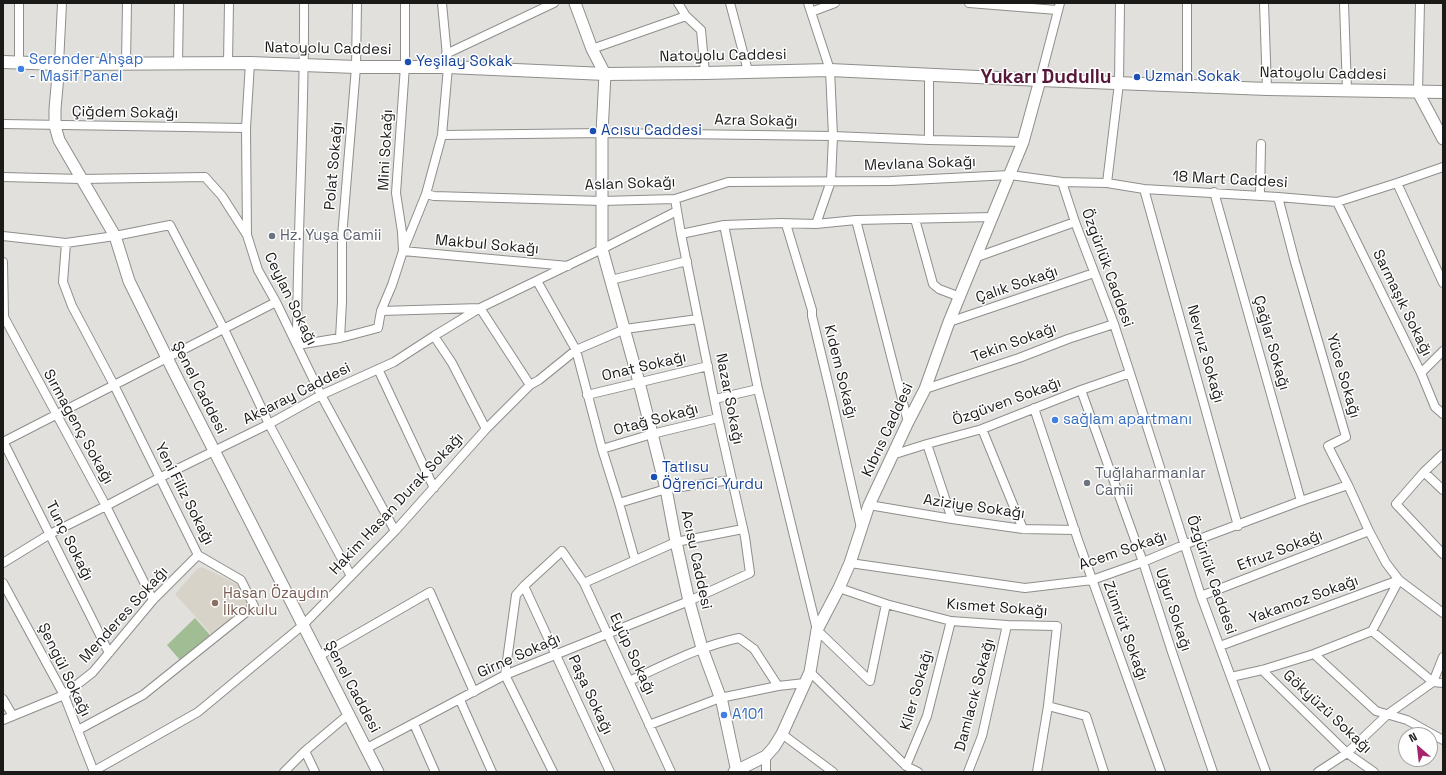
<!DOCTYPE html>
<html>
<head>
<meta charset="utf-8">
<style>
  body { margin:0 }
  #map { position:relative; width:1446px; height:775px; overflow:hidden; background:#e1e0dd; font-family:"Space Grotesk",sans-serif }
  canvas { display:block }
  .frame { position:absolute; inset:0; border:4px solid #1a1a19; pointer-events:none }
  .north { position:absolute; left:1398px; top:727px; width:40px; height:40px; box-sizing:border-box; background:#fff; border:1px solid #a3a3a3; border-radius:50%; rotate:332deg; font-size:11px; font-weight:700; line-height:16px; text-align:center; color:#1a1a19 }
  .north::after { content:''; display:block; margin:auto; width:14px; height:18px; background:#a8236d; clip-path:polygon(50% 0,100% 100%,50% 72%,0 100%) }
</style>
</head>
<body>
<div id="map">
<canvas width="1446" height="775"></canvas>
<div class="frame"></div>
<div class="north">N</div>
</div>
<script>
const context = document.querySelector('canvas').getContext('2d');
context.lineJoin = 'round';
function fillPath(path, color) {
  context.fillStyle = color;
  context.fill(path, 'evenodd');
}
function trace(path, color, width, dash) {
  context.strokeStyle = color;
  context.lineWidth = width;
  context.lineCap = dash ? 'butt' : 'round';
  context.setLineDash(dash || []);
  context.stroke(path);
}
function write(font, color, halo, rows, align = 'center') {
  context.font = font + ' "Space Grotesk",sans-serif';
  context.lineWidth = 3;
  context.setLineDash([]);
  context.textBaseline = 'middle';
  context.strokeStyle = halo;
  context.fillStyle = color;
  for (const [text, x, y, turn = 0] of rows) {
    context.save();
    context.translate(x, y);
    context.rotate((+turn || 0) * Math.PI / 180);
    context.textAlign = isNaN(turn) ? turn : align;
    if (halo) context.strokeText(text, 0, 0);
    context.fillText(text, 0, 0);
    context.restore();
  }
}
const built = new Path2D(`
  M202,567l35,17 11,16 -1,5 -36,29 -36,-40 22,-25z`);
const green = new Path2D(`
  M195,618l15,17 -30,25 -13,-15z`);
const minor = new Path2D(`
  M19,3v59
  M304,3c1,114 -7,228 -7,342l43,-7 38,-10 3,-17 11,-26 11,-34 -1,-19 -6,-39 9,-127v-63
  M442,3l6,64 -6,68 -16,59 -23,57 165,15
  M678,3l8,13 15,14 4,43
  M730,3l18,68
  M808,3l22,67 3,66 -2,45 -15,43
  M969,3l88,7
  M1187,3v83
  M1264,3l3,86
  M1344,3l3,88
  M811,12l24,-9
  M592,49l94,-33
  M446,54l108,-51
  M228,63l1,-60
  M59,64l3,-61
  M126,64l1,-61
  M178,64l1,-61
  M929,74v66
  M1040,80l20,-77
  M1418,92l2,-89
  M3,124l243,4
  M442,135l160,-2 231,3 96,4 94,2
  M3,177l78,2 124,-2 17,19 25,39 11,35 18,32 45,93 74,136
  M1062,182l13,40 39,102 16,49 71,223 65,176
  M1107,183l12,-100 1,-80
  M1397,183l46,100
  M1144,189l94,337
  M1214,192l87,309
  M426,194l8,2 168,5 73,-2 53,-17 163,-1 119,-6 52,7 45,1 37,6 134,8 59,5 60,-19 46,-16
  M1260,195l1,-51
  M1278,197l17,65 51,175 -18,9 20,39 21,46 17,32 13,17 44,33
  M675,199l6,35 43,-9
  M1337,202l84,171 14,34 8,7
  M915,219l18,65 6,5 21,8
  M856,220l52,202
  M786,224l26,86v6l20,83 29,129
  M247,234l-1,-106 4,-65
  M3,236l63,7 49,-7 55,-11 54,104 45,95 82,152
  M66,243l-3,39 9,24 42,79 84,170 43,25 13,26 -111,89 -65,35
  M977,257l98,-35
  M3,262l1,55 102,189 47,94
  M611,280l76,-19
  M537,281l39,69 26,99 17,54 16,57
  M381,311l99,-3 50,77
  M949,322l145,-49
  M434,336l18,27 34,66
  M340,338l2,-36v-65l14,-170 1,-64
  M378,369l56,119
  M1421,373l22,-22
  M925,389l94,-31 49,-19 46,-15
  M1081,390l62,172 29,90 41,120
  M587,395l121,-29
  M715,399l43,-10
  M1034,408l44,132 83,232
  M982,429l41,100
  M3,441l106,212
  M3,442l273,-140
  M927,444l25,75
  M602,449l50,-15 66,-16
  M1443,454l-19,18 -28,32 47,50
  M892,455l35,-11 55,-15 99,-39 49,-17
  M1424,472l19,18
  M619,503l47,-14 65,-9
  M869,505l83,14 71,10 52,1
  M3,563l47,-29 56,-28 53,-28 110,-54 52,-29 73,-33 40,-26 46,-28 122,-59 75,-38
  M850,563l175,25 67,-8 51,-18 43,-18 115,-43 47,-16
  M3,583l61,112 30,77
  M584,583l92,-41 67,-13
  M524,586l86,186
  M839,588l47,16 65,17 56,4 50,1 -9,80 -11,66
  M1201,596l168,-65
  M886,604l-16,77 -53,-51 -59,-241 -34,-164 57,-2 35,1 40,-4 137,-3
  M1372,631l61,51 10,1
  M1220,646l179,-66
  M1314,654l62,57 31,9 36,20
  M319,656l111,-64 44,100
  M1262,670l85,83 27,19
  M810,672l96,94 12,6
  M1231,677l31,-7 52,-16 58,-23 27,-51
  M629,681c36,-16 71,-35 110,-43l15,11 24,37
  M3,699l10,17
  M460,700l32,72
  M1048,706l38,10 18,56
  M3,720l61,-25 29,-23 60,-72 45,-45
  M414,724l21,48
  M649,725l71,-27 58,-12 27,-3
  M782,734l51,38
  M367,748l138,-73 184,-74 61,-28 -5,-36 -27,-119 -37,-184
  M305,751l10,21
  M906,766l21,-50 24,-95
  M94,771l104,-59 105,-87 92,-94 91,-102 44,-44 9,-5 37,-30 49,-21 73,-10
  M284,772l21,-21 44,-37
  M553,772l-48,-97 11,-80 8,-9 38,-35 22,32 87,189
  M766,772v-16
  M968,772l14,-36 25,-111
  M1318,772l29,-19 41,-39 45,-32 10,-25`);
const tertiary = new Path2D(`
  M575,3l17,46 13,25 -3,59v116l37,133 27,107 10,53 13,59 13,47 20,54 15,70
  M59,64l-4,45v17l4,14 56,96 14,45 45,91 204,400
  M1418,92l25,47
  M734,772l32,-16 8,-9 8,-13 23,-51 5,-11 7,-42 22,-42 11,-25 19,-58 39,-83 17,-33 24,-67 74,-180 17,-62`);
const secondary = new Path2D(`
  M3,62l56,2 191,-1 106,4h92l157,7 100,-1 125,-3 210,10 227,9 176,3`);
const markers = [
  [408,62,4,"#1a4fb4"],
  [21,69,4,"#3f7fe0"],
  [1137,77,4,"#1a4fb4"],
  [593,131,4,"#1a4fb4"],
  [272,236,4,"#6b7280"],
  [1055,420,4,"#3f7fe0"],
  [654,477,4,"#1a4fb4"],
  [1087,483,4,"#6b7280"],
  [215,603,4,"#8d6e63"],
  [724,715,4,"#3f7fe0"]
];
const streetNames = [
  ["Natoyolu Caddesi",328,49,1],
  ["Natoyolu Caddesi",723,56,-1],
  ["Natoyolu Caddesi",1323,74,1],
  ["Çiğdem Sokağı",125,113,1],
  ["Azra Sokağı",756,121,1],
  ["Mini Sokağı",386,150,-87],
  ["Mevlana Sokağı",920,164,-2],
  ["Polat Sokağı",334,166,-85],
  ["18 Mart Caddesi",1230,180,3],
  ["Aslan Sokağı",630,184,-2],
  ["Makbul Sokağı",487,245,5],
  ["Özgürlük Caddesi",1107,268,70],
  ["Çalık Sokağı",1017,285,-19],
  ["Ceylan Sokağı",290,299,64],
  ["Sarmaşık Sokağı",1402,303,64],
  ["Tekin Sokağı",1014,343,-20],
  ["Çağlar Sokağı",1271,343,74],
  ["Nevruz Sokağı",1205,354,74],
  ["Onat Sokağı",644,367,-13],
  ["Kıdem Sokağı",840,372,76],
  ["Yüce Sokağı",1343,376,74],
  ["Şenel Caddesi",199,388,63],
  ["Aksaray Caddesi",297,394,-27],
  ["Nazar Sokağı",729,399,79],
  ["Özgüven Sokağı",1007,402,-20],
  ["Otağ Sokağı",656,420,-15],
  ["Sırmagenç Sokağı",78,427,61],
  ["Kıbrıs Caddesi",888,430,-65],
  ["Yeni Filiz Sokağı",184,494,63],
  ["Hakim Hasan Durak Sokağı",397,504,-47],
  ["Aziziye Sokağı",974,507,8],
  ["Tunç Sokağı",69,541,63],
  ["Acem Sokağı",1123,551,-19],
  ["Efruz Sokağı",1280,551,-21],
  ["Acısu Caddesi",696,560,78],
  ["Özgürlük Caddesi",1211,575,71],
  ["Yakamoz Sokağı",1304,600,-20],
  ["Kısmet Sokağı",997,608,4],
  ["Uğur Sokağı",1173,610,72],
  ["Menderes Sokağı",124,615,-48],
  ["Zümrüt Sokağı",1125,631,70],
  ["Eyüp Sokağı",632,654,65],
  ["Girne Sokağı",519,656,-24],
  ["Şengül Sokağı",64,670,64],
  ["Şenel Caddesi",352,687,62],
  ["Kiler Sokağı",917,690,-74],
  ["Paşa Sokağı",590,695,65],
  ["Damlacık Sokağı",975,695,-75],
  ["Gökyüzü Sokağı",1327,712,43]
];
const shopNames = [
  ["Serender Ahşap",29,60],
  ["- Masif Panel",29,77],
  ["sağlam apartmanı",1063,420],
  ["A101",732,715]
];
const transitNames = [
  ["Yeşilay Sokak",416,62],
  ["Uzman Sokak",1145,77],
  ["Acısu Caddesi",601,131],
  ["Tatlısu",662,468],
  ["Öğrenci Yurdu",662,485]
];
const worshipNames = [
  ["Hz. Yuşa Camii",280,236],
  ["Tuğlaharmanlar",1095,474],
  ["Camii",1095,491]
];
const educationNames = [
  ["Hasan Özaydın",223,594],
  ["İlkokulu",223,611]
];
const districtNames = [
  ["Yukarı Dudullu",1046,78]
];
fillPath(built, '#d7d3c9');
fillPath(green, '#a1bd94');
trace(minor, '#8f8e8b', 10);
trace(tertiary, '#8f8e8b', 13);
trace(secondary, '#8f8e8b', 14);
trace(minor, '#fff', 8);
trace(tertiary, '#fff', 11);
trace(secondary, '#fff', 12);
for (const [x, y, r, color] of markers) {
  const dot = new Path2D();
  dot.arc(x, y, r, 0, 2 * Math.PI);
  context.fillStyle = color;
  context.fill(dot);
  trace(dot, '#fff', 1.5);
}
write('15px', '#1a1a19', '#fff', streetNames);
write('15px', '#366cbe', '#fff', shopNames, 'left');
write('15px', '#164399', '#fff', transitNames, 'left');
write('15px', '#5b616d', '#fff', worshipNames, 'left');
write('15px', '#785e54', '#fff', educationNames, 'left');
write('bold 19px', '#561738', '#fff', districtNames);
</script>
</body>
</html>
